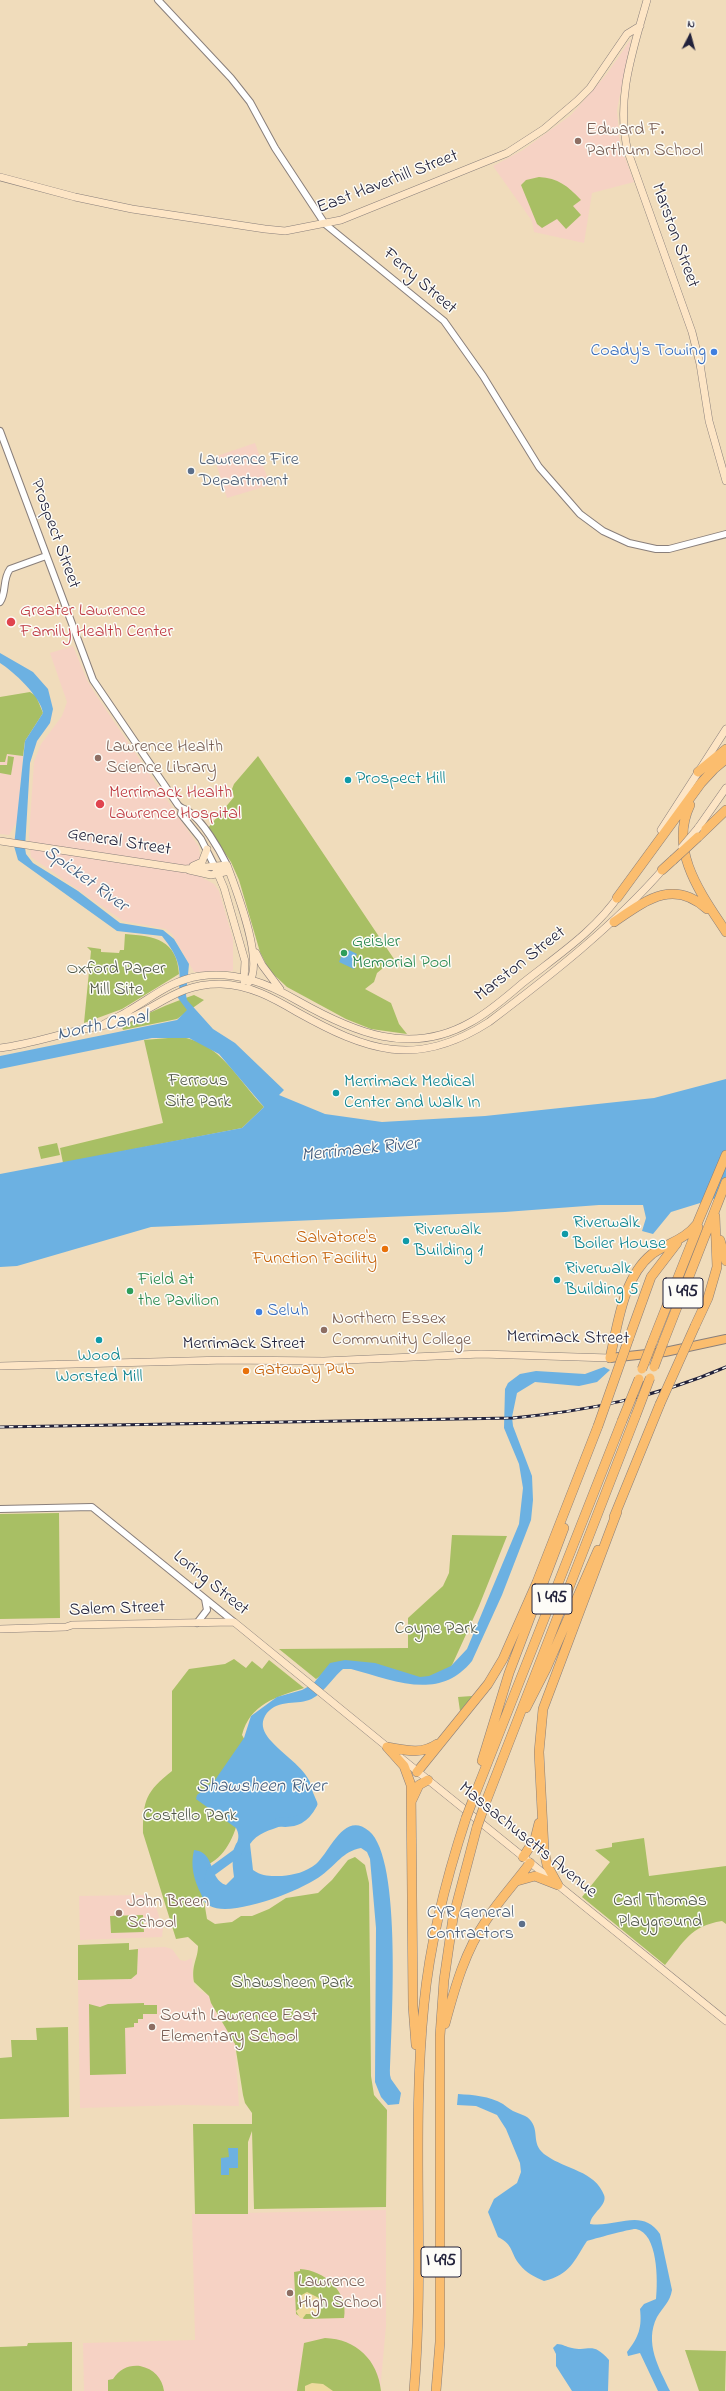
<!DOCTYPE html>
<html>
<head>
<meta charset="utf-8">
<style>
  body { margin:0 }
  #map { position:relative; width:726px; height:2391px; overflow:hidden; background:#f0dcbb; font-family:"Indie Flower",sans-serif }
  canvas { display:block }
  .north { position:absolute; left:670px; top:16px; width:40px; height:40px; -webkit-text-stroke:3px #fdfcf7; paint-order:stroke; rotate:6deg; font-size:11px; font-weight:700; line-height:16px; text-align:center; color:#22223b }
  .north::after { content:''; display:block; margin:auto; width:14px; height:18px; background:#22223b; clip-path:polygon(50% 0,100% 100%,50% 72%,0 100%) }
</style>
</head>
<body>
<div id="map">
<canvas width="726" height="2391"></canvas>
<div class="north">N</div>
</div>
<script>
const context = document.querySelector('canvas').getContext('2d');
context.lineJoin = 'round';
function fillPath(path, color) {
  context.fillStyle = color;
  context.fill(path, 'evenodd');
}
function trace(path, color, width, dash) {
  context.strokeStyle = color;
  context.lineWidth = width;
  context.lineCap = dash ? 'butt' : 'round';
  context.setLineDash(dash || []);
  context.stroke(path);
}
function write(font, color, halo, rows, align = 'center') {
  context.font = font + ' "Indie Flower",sans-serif';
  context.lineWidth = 3;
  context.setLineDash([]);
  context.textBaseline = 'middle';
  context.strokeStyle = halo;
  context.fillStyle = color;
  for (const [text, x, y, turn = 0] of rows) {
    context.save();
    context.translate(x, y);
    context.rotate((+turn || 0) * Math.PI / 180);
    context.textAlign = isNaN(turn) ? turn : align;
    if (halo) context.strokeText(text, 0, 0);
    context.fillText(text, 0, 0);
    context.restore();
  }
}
const built = new Path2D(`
  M631,39l-14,71 3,34 14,38 -42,11 -8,50 -50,-11 -2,-11 -39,-55 30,-16 48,-35 35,-40z
  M255,443l15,42 -43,13 -13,-41z
  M73,646l14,34 9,15 103,152 4,31 11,6 5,7 14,48v32l-39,1 -22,-38 -6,-5 -43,-8 -92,-64 -2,-21 5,-74 7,-18 21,-28 5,-14 -17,-49z
  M6,754l17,2 -6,66 -8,13 -9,-1v-72z
  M144,1895l9,3 10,30 -1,9 -82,3 -1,-44z
  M165,1947l7,2 8,11 5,1 7,-3 1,24 4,7 12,7 2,7 24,41 4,62 -56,-1 -103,3 -2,-128 53,-1 6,-5 1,-26z
  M386,2210v116l-6,65h-296l-1,-48 112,-3 -3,-126z`);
const green = new Path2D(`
  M539,177c19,1 29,9 42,23l-8,6 8,9 -15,14 -9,-10 -15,9 -5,-4 -16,-39 5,-5z
  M30,692l6,4 7,17 -18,28 -2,15 -16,-2 -2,8h-5v-65z
  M8,756l6,1 -3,18 -11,-2v-8h7z
  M258,756l136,203 -17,14 -3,9 -9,7 26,14 8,21 8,10 -36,-5 -25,-10 -59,-32 -18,-17 -9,-18 -21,-72 -8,-18 -23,-34 26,-31 -2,-8 2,-5z
  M125,934c30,2 52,6 54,40l-57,35 -38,14 7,-72 -4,-4 14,2v3l18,1 1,-3h4z
  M194,995l10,5 -27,19 -54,11 -2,-5c25,-10 48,-22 73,-30z
  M180,1037c41,5 58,44 84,70l-22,21 -179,35 -3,-15 103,-25 -19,-83z
  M57,1143l3,12 -19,4 -3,-12z
  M59,1513l1,105 -60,1v-105z
  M452,1535l55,1 -28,70 -26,57 -2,4 -23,14 -21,-6 -14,-6 -61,-1 -16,11 -37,-30 129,-1v-30l35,-32 6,-13z
  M234,1659l12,9 6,-7 10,8 7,-9 35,28c-28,9 -54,16 -62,47l5,9c-4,38 -1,105 -42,122l-4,17 6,36 8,5 17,-2 9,-6h11l17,-7 17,-11 32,-5 14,-13 16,-20 7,-3 10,8 4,18 2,193 3,19 13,15 -1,97 -132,2 -2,-78 -4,11v72h-53l-2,-90h59v-11l-7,-10 -2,-8 -8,-51 -24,-41 -2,-7 -15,-14c-3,-17 4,-23 4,-36l-10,-9 -12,2 -33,-106c0,-34 3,-41 29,-62v-80l17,-22 36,-5z
  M472,1696v1l-12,14 -2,-14z
  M644,1838l5,38 77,-10v58l-4,-3c-32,5 -38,21 -57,44l-83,-68 28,-35 -15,-12 17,-3v-4z
  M143,1915l1,17 -33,1 -1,-17z
  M129,1943v7l9,-1 -1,25 -6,5 -53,1v-35z
  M144,2003v2h13v9h-14v5h-5v4h-4v4l-9,1 1,46 -36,1 -1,-71 11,3 8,-3z
  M68,2027l1,90 -69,2v-61l12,-1 -1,-17h26l-1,-12z
  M300,2269c24,1 49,23 44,49l-40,1 -8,-5 -2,-42 6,-1z
  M325,2338c31,1 53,22 56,53h-84l7,-48z
  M72,2342v49h-72v-44l27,-1 1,-3z
  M685,2350l41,1 -1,40h-26z
  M140,2366c14,3 22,12 24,25h-56v-11l5,-1c7,-10 15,-14 27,-13z`);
const sand = new Path2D(`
  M307,2292l12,6 2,12 -2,4h-13l-3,4h-3l-4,-7 4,-3v-12z
  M312,2383l11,1 10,7h-28v-5z`);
const water = new Path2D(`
  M0,653l33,19 15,17 5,20 -3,14 -13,18 -7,22 -5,85 1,6 7,9 45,28 42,32 43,7 11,9 15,25 -3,31 1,5 26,29 22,14 49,47 -5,5 46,19 57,8 103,-6 169,-18 72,-19v116l-55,17 -18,22 -11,-3 4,-13 -3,-13h-44l-94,7 -354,15 -134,39 -17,1v-93l242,-46 22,-21 -45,-53 -30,-16h-37l-152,31v-13l177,-36 10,-10 -9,-12c4,-29 2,-39 -16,-62l-45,-5 -99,-71 -4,-14 11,-105 18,-28c-2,-16 -30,-42 -43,-50z
  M349,950l8,4 -2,4 3,2 -4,9 -15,-7 4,-10 4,2z
  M604,1367l6,3 -13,12 -18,4 -44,-4 -18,11 -5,24 1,9 19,50 1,24 -2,20 -29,75 -30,66c-33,41 -79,19 -121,8h-8c-11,9 -20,26 -34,31 -14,5 -34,-1 -44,16 -16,29 60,49 46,87 -9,27 -47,20 -61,41l3,26c10,7 17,6 29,6 12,-1 24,-4 34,-12 14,-12 28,-54 53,-33 34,28 22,197 21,244l1,4 10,14 -2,11 -11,1 -7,-8 -6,-15 1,-154 -6,-69 -3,-7 -6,-4c-19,4 -24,16 -39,27 -19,15 -90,43 -112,31 -5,-2 -7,-7 -9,-12 -7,-14 -11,-28 -7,-44 22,2 14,29 32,35l8,-8c-1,-7 -2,-15 -1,-22 2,-11 9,-16 3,-27l-40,-29 1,-4 18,-15 29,-42 7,-22 26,-19 25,-7 11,-6 17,-21 15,-3 30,3 45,14 9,-1 22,-10 16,-17 52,-125 4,-36 -4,-24 -15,-36 1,-39 3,-6 12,-9 16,-3 49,3z
  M458,2094c16,1 31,2 45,10 3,2 6,5 10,7 6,3 14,4 18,10 9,12 -1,24 16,35 18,13 48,15 57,39 4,10 -13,18 -14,29 26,4 52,-17 70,10l12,56c-2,12 -9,17 -15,27 -13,26 2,51 13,74h-12l-18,-38 -12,3 -1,-4c12,-15 15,-25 13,-43l4,-5 12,-5c2,-18 2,-66 -20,-70 -3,-1 -43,10 -49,12 -14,21 -16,33 -43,40 -9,-4 -18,-8 -24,-16 -10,-12 -6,-20 -22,-28l-10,-25 6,-13 23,-16 4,-11 -1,-9 -14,-34 -9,-14 -21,-9 -19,-1z
  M228,2148h10v20h-9v7h-8v-17l8,-1z
  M557,2344c6,0 9,3 15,4 18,4 20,-7 37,12l-1,31h-36l-16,-25v-12l-3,-6z`);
const river = new Path2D(`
  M279,1822c17,2 26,-3 34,-18l-6,-14
  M209,1879l2,-7 26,-19 3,-7`);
const tertiary = new Path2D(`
  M158,0l73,78 19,24 25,46 50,76 119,97 39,55 56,91 41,47 23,17 26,12 27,6h13l57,-15
  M0,431l93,249 85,125c3,4 6,3 10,6 15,10 31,38 39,54
  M0,602c7,-10 2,-22 10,-33l36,-13
  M182,809l-1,5 20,25 14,28
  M0,1509l92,-2 142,115
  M197,1623l10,-13 -2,-11`);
const secondary = new Path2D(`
  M647,0c-14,50 -32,100 -19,152l64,180 8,32 9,57 17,60
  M0,177l75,20 57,12 133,20 20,2 56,-11 166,-67 37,-24 33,-28 13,-13 37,-54 13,-8
  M698,828l28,-40
  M661,830l65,-101
  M0,841l185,28 42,-4c8,22 38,97 22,117
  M193,866l9,-4 5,-13
  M215,867l9,21 21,73 -1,20
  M189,870l22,5 18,-4
  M256,953l6,12 18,24
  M101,1026c9,-6 20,-10 29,-16 24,-14 42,-30 70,-34 36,-5 67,7 98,25 55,31 112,56 173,21 20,-11 36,-26 53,-40 34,-27 71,-51 96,-88
  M0,1048c34,-4 67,-17 100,-22 8,-2 14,-1 21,-4 37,-14 57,-39 100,-38 29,1 52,14 76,28 70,39 119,57 192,10 62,-47 125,-96 176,-155
  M0,1366l226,-6 98,1 157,-7 129,4
  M0,1629l66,-2 6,-2 162,-3 157,128
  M401,1758l325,263`);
const trunk = new Path2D(`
  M610,1358l55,-6 61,-13`);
const motorway = new Path2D(`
  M698,772l28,-23
  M690,805c-22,46 12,90 36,127
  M698,837l28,-27
  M662,870l11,-10
  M617,898l84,-115 13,-14 12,-10
  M614,922c31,-21 59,-44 93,-13
  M720,1240l6,21
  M695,1326l13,-28 9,-31 -2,-51
  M629,1338l22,-61 26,-34
  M652,1343l46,-116
  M663,1343l63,-161
  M610,1358c8,-34 13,-81 42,-104 15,-11 33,-14 45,-30l29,-69
  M614,1517l46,-113
  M526,1708l20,-39 52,-119
  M387,1747l17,19 7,19 2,221 3,39
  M387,1747c18,3 34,8 50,-3
  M482,1761l27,-88 55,-145
  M417,1772l71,-88 15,-25 34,-77 61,-156
  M474,1797l148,-376
  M412,1800l7,-15 9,-5
  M485,1804l151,-389
  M523,1857l12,-18 4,-16
  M517,1881l18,-5 23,9
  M558,1885l-11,-20 -3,-15 -5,-98 4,-43 74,-197
  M445,2024c10,-37 20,-73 42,-105 13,-20 29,-37 43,-56
  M414,2391c11,-129 -3,-258 10,-387 6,-63 22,-125 42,-186
  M436,2391l4,-49v-306l4,-56 9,-62 24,-91`);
const rail = new Path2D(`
  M0,1427l513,-9c74,-7 144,-21 213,-51`);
const secondaryBridge = new Path2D(`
  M682,847l16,-19`);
const motorwayBridge = new Path2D(`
  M673,860l25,-23
  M654,1367l9,-24
  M642,1369l10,-26
  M660,1404l35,-78
  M636,1415l14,-37
  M622,1421l17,-42
  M598,1426l31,-88
  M466,1818l8,-21
  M477,1827l8,-23`);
const markers = [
  [578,141,4,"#8d6e63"],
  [714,352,4,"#3f7fe0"],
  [191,471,4,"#5c6f8a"],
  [11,622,5,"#e0444e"],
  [98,758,4,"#8d6e63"],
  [348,780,4,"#0f9aa8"],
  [100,804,5,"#e0444e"],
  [344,953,4,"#2e9e5b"],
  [336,1093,4,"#0f9aa8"],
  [565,1234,4,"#0f9aa8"],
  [406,1241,4,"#0f9aa8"],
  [385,1249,4,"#e8710a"],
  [557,1280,4,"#0f9aa8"],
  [130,1291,4,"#2e9e5b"],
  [259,1312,4,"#3f7fe0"],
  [324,1330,4,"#8d6e63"],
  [99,1340,4,"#0f9aa8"],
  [246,1371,4,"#e8710a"],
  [119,1913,4,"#8d6e63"],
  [522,1924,4,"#5c6f8a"],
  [152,2027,4,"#8d6e63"],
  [290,2293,4,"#8d6e63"]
];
const shields = [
  [683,1293,40],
  [552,1599,40],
  [441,2262,40]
];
const shieldNames = [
  ["I 495",683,1293],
  ["I 495",552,1599],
  ["I 495",441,2262]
];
const educationNames = [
  ["Edward F.",586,131],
  ["Parthum School",586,152],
  ["Lawrence Health",106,748],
  ["Science Library",106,769],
  ["Northern Essex",332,1320],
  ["Community College",332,1341],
  ["John Breen",127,1903],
  ["School",127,1924],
  ["South Lawrence East",160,2017],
  ["Elementary School",160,2038],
  ["Lawrence",298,2283],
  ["High School",298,2304]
];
const streetNames = [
  ["East Haverhill Street",388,183,-21],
  ["Marston Street",674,236,70],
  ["Ferry Street",419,282,41],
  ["Prospect Street",54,534,70],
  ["General Street",119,843,9],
  ["Marston Street",521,965,-38],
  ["Merrimack Street",568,1339,1],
  ["Merrimack Street",244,1345],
  ["Loring Street",210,1584,39],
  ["Salem Street",117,1610,-2],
  ["Massachusetts Avenue",527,1841,39]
];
const shopNames = [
  ["Coady's Towing",706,352],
  ["Seluh",267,1312,"left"]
];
const serviceNames = [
  ["Lawrence Fire",199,461],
  ["Department",199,482],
  ["CYR General",514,1914,"right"],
  ["Contractors",514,1935,"right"]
];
const healthNames = [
  ["Greater Lawrence",20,612],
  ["Family Health Center",20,633],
  ["Merrimack Health",109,794],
  ["Lawrence Hospital",109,815]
];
const cultureNames = [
  ["Prospect Hill",356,780],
  ["Merrimack Medical",344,1083],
  ["Center and Walk In",344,1104],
  ["Riverwalk",573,1224],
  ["Boiler House",573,1245],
  ["Riverwalk",414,1231],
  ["Building 1",414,1252],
  ["Riverwalk",565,1270],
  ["Building 5",565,1291],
  ["Wood",99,1357,"center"],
  ["Worsted Mill",99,1378,"center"]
];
const leisureNames = [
  ["Geisler",352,943],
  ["Memorial Pool",352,964],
  ["Field at",138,1281],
  ["the Pavilion",138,1302]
];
const parkNames = [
  ["Oxford Paper",116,970],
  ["Mill Site",116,991],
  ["Ferrous",198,1082],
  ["Site Park",198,1103],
  ["Coyne Park",436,1630],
  ["Costello Park",190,1817],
  ["Carl Thomas",660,1902],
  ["Playground",660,1923],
  ["Shawsheen Park",292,1984]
];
const foodNames = [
  ["Salvatore's",377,1239],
  ["Function Facility",377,1260],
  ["Gateway Pub",254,1371,"left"]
];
const waterNames = [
  ["Spicket River",85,880,36],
  ["North Canal",103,1027,-11],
  ["Merrimack River",360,1151,-6],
  ["Shawsheen River",261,1788]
];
fillPath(built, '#f6d2c4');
fillPath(green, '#a8bf64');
fillPath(sand, '#eeda9e');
fillPath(water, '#6cb1e2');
trace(river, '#6cb1e2', 9);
trace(tertiary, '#897f7b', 8);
trace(secondary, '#897f7b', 8);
trace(trunk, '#897f7b', 10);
trace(motorway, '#897f7b', 10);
trace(tertiary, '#fff', 6);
trace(secondary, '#fde5c5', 7);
trace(trunk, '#fbbd6e', 8);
trace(motorway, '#fbbd6e', 9);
trace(rail, '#22223b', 3);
trace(rail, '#fdfcf7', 1.5, [4.5]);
trace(secondaryBridge, '#897f7b', 8, []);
trace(motorwayBridge, '#897f7b', 10, []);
trace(secondaryBridge, '#fde5c5', 7);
trace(motorwayBridge, '#fbbd6e', 9);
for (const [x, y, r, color] of markers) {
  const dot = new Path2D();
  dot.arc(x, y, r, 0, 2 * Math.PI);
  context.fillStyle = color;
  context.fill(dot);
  trace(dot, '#fdfcf7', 1.5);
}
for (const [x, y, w] of shields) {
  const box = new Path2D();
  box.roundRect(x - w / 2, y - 15, w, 30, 3);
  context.fillStyle = '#fdfcf7';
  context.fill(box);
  trace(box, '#22223b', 1);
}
write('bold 17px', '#22223b', null, shieldNames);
write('18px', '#785e54', '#fdfcf7', educationNames, 'left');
write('18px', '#22223b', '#fdfcf7', streetNames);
write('18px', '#366cbe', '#fdfcf7', shopNames, 'right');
write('18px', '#4e5e75', '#fdfcf7', serviceNames, 'left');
write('18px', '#be3a42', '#fdfcf7', healthNames, 'left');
write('18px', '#0d838f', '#fdfcf7', cultureNames, 'left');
write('18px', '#27864d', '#fdfcf7', leisureNames, 'left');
write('18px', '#515949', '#fdfcf7', parkNames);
write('18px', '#c56008', '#fdfcf7', foodNames, 'right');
write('italic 19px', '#405b7e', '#fdfcf7', waterNames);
</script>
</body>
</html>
